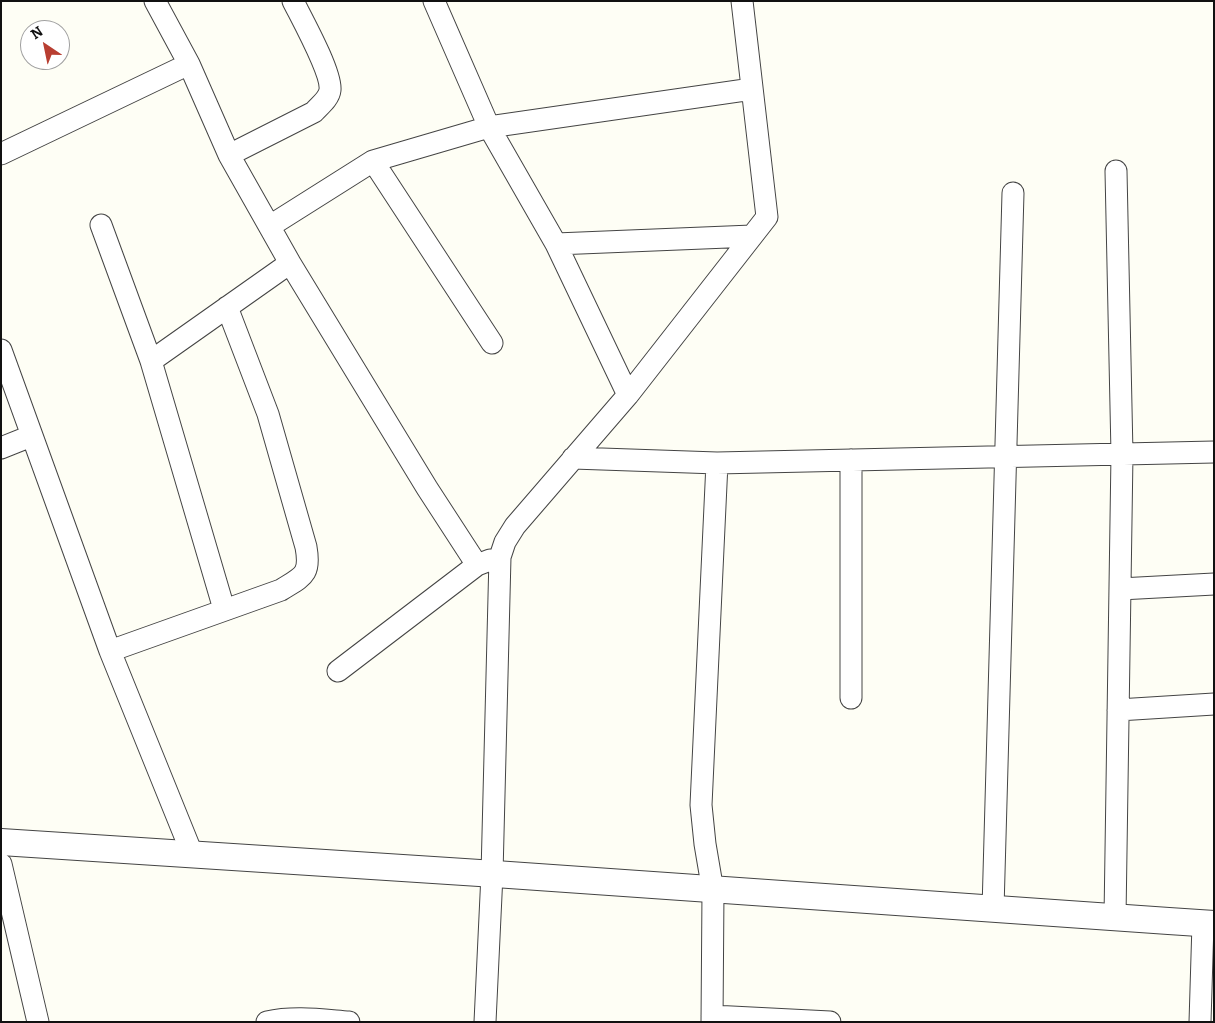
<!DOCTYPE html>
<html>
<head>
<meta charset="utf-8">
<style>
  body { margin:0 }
  #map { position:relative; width:1215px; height:1023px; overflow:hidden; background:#fefef5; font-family:Bitter,serif }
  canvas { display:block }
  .frame { position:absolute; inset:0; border:2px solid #111; pointer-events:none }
  .north { position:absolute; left:20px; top:20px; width:50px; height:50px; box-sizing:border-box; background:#fff; border:1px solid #a0a0a0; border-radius:50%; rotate:326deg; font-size:14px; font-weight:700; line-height:20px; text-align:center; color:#111 }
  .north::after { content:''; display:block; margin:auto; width:18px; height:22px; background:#b83e31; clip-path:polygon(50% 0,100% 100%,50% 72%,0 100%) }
</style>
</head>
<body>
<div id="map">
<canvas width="1215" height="1023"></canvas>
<div class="frame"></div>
<div class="north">N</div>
</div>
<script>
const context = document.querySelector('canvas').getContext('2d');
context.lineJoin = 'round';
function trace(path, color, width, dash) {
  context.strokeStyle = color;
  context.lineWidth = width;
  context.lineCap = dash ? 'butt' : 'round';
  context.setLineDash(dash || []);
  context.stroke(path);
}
const minor = new Path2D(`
  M155,1l34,63 40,91 61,108 137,225 50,77
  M434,1l55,126 67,117 72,151
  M1,154l188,-90
  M229,155l85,-43c5,-6 15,-13 16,-22 2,-17 -28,-71 -37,-89
  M373,161l119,182
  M101,225l50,136 73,248
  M270,226l103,-65 116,-34 263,-38
  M556,244l196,-8
  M1,350l109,301 83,205
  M151,361l139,-98
  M1,448l30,-12
  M573,458l144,5 497,-11
  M1120,589l94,-5
  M110,651l171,-61c22,-14 30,-15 25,-43l-38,-133 -41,-107
  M338,671l139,-106 13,-5
  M851,698v-238
  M1118,710l96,-6
  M1,864l37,158
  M993,909l20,-716
  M1115,917l7,-463 -6,-283
  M712,1016l118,6
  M267,1022c27,-6 55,-2 82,0
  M485,1022l7,-148 8,-317 5,-15 10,-16 113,-131 139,-178 -25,-216
  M712,1022l1,-131 -8,-47 -4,-39 16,-342
  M1200,1022l3,-99`);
const tertiary = new Path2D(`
  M1,842c165,12 329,20 494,32 239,17 479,34 719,50`);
trace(minor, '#444', 23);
trace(tertiary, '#444', 28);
trace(minor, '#fff', 21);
trace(tertiary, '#fff', 26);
</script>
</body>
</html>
